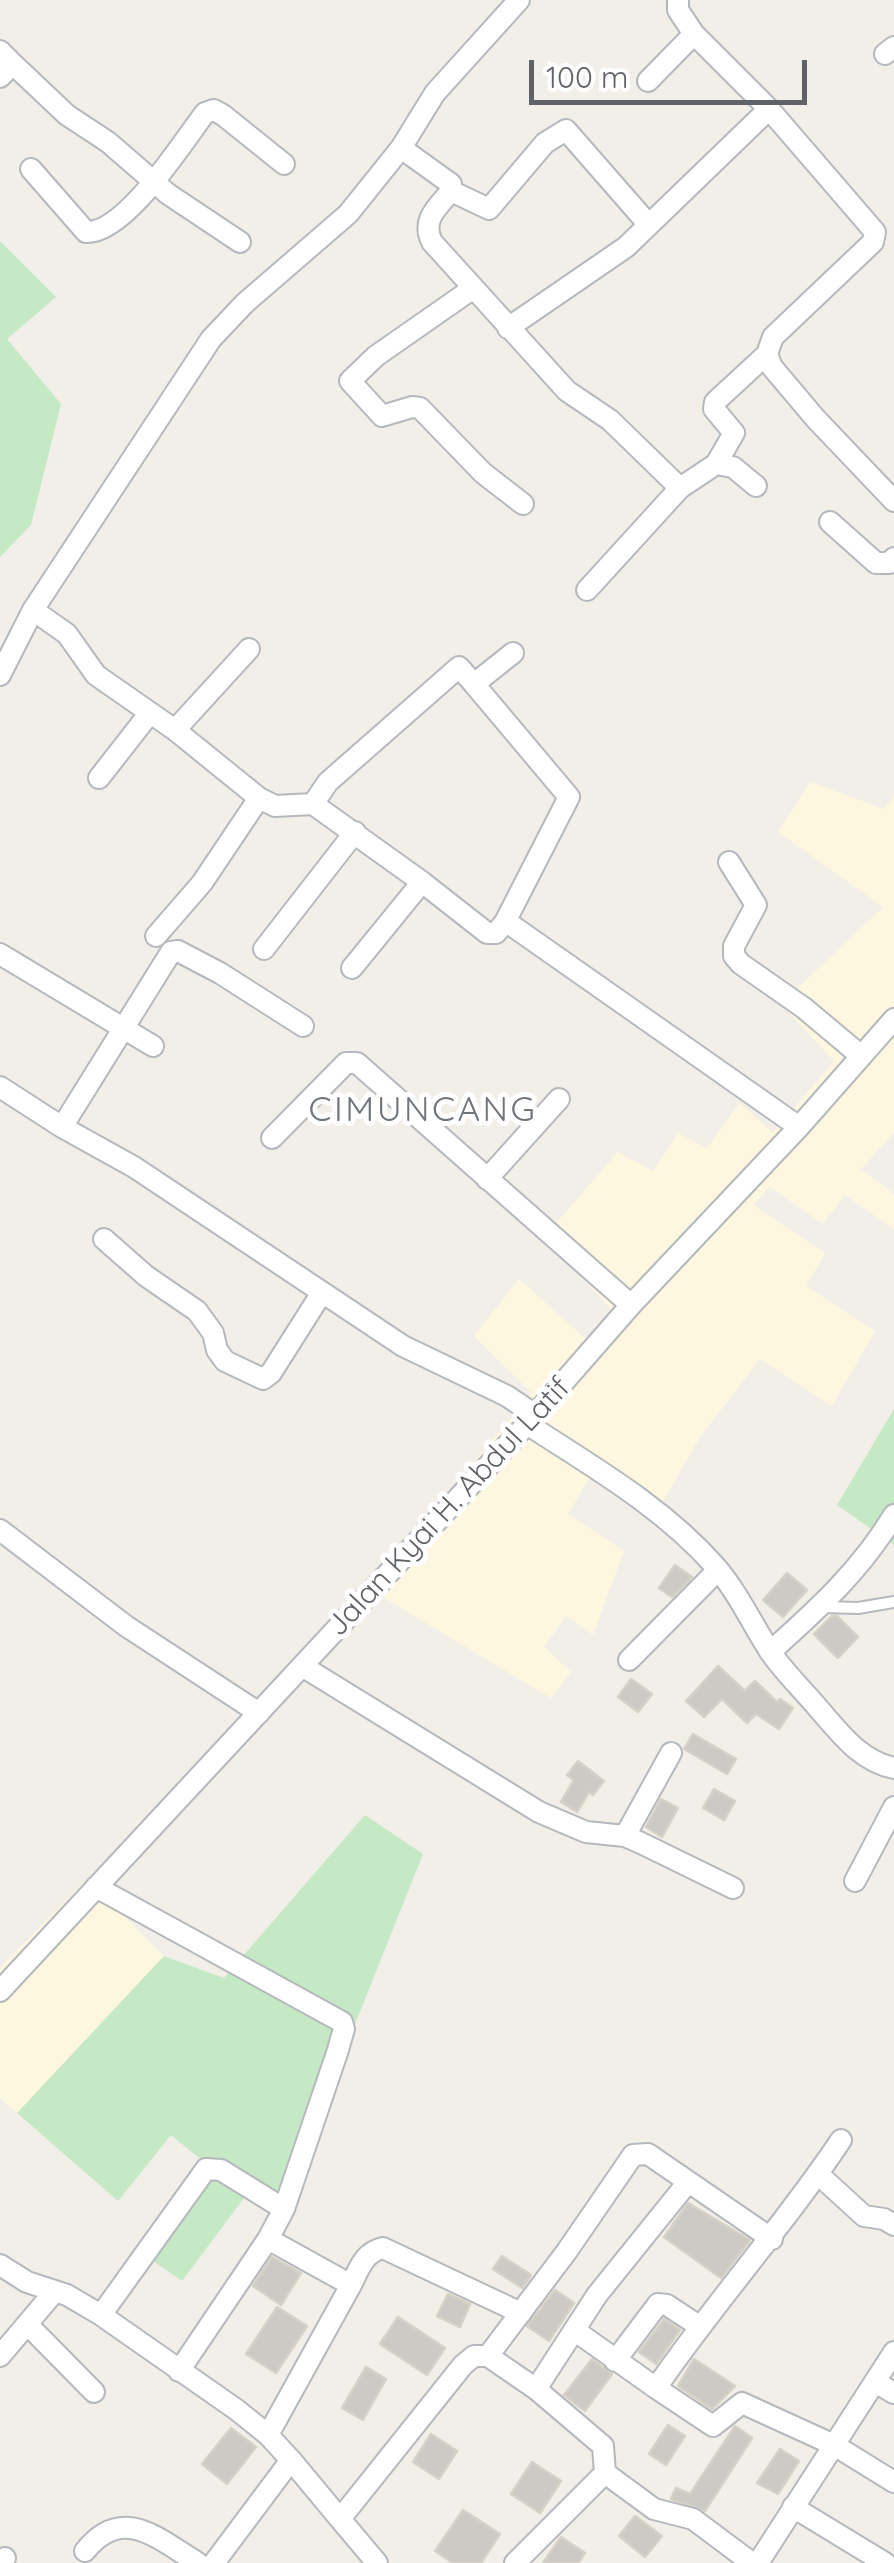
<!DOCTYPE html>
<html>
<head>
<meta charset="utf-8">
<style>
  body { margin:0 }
  #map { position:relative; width:894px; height:2563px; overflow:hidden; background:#f1efe8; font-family:Quicksand,sans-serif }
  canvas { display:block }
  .scale { position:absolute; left:529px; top:60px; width:278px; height:45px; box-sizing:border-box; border:5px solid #5f6368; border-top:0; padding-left:12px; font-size:30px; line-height:35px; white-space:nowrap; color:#5f6368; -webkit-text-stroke:8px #fff; paint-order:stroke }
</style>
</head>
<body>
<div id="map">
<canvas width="894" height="2563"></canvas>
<div class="scale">100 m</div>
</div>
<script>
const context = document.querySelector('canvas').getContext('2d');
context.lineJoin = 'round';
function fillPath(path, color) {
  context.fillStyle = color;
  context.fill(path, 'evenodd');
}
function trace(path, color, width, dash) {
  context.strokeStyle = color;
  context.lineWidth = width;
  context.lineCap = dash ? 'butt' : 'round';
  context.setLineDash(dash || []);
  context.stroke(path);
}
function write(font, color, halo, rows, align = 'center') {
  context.font = font + ' Quicksand,sans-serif';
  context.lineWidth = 10;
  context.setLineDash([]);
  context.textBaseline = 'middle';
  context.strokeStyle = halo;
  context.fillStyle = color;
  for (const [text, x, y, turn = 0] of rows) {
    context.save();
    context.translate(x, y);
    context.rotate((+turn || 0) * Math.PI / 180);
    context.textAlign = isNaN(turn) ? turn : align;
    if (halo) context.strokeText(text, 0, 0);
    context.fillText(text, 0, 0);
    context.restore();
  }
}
const commercial = new Path2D(`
  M810,782l74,27 10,-13v337l-33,36 33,25v35l-49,-34 -22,29 -53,-37 -17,18 72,48 -19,33 69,45 -43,75 -72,-47 -60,78 -47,82 -61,-46 -24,41 56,37 -31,84 -27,-19 -22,31 27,25 -20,26 -183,-110 164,-195 -58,-57 45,-57 67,60 26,-29 -67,-74 73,-84 35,19 25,-38 29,15 33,-45 33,30 61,-72 -53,-57 102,-97 -105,-75z
  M87,1879l77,77 -147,157 -17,-15v-130z`);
const green = new Path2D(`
  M0,241l56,56 -49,42 54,65 -30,121 -31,32z
  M894,1409v136l-57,-40z
  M365,1815l58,39 -141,353 -35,-13 -65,87 -33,-23 60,-92 -38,-31 -53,66 -101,-88 147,-157 60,22z`);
const building = new Path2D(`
  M675,1565l17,12 -20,20 -13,-9z
  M787,1573l20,17 -24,27 -20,-17z
  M832,1616h5l21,21 -20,21 -24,-24z
  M718,1666l27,25 10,-10 23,22 2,-4 13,9 -14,21 -23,-15 -9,9 -25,-24 -18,18 -18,-16z
  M631,1679l21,15 -14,18 -20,-15z
  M693,1734l43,25 -9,15 -43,-25z
  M578,1761l26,20 -11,14 -4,-3 -12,20 -16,-10 13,-22 -7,-5z
  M714,1789l21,12 -11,19 -21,-12z
  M661,1799l17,9 -16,29 -16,-10z
  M688,2203l62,37 -29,38 -57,-41z
  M502,2256l29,19 -9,13 -29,-19z
  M272,2257l29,16 -20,32 -28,-19z
  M555,2290l19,13 -25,38 -22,-15z
  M448,2294l22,10 -10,23 -23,-11z
  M277,2307l30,19 -31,47 -30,-19z
  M398,2317l47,31 -18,27 -47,-31z
  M664,2319l16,11 -24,34 -17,-12z
  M592,2359l20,15 -27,37 -21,-16z
  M694,2359l41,27 -23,23 -34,-23z
  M366,2367l20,12 -23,41 -21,-12z
  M668,2425l17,11 -19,29 -17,-11z
  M735,2426l17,12 -47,73 -34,-12 5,-11 14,6z
  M231,2428l25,19 -29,37 -25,-20z
  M431,2434l26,17 -18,28 -26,-17z
  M780,2449l19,12 -21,33 -21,-11z
  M532,2462l29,19 -21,32 -29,-19z
  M463,2510l37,24 -19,29h-28l-18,-12z
  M635,2516l27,20 -17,21 -26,-21z
  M561,2537l24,16 -7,10h-35z`);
const lane = new Path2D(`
  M821,1607l37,1 36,-6`);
const street = new Path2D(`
  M678,0v10l16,24 75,75 106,123 -2,10 -100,95 -6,17 5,13 43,51 79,83
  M0,51l13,13 -13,13
  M885,54l9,-7
  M13,64l54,51 41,27 60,52 72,48
  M648,81l46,-47
  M401,148l50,36v7c-14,17 -30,29 -19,51l135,149 43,29 70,68
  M31,169l55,63c39,2 96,-89 119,-119l9,-3 9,5 61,49
  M451,191l38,18 56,-66 21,-13 83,95
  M472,289l-96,67 -26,25 32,35 30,-9 8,1 63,65 40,31
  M508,328l118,-81 143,-138
  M716,464l18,-31 -20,-24 1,-7 52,-48
  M830,522l46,41h13l5,-5
  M587,590l93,-102 36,-24 17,3 23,19
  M33,610l34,24 29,41 79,55 84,68 16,8 38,-2 109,78 65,51h9l9,-11 9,5 285,200
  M0,675l33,-65 178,-271 34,-36 103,-89 53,-66 34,-55 84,-93
  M474,684l95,113 -64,125
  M175,730l74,-81
  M99,778l50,-64
  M313,804l15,-22 131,-115 15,17 39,-31
  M729,862l27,43 -22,41v10l7,8 63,44 56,47
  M156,936l46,-53 57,-85
  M264,949l91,-117
  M0,954l153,92
  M352,968l70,-86
  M0,1087l62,40 72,40 269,179 104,50 28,19
  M62,1127l109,-175 7,-1 42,22 83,53
  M272,1138l74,-75h11l274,242
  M487,1179l72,-80
  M104,1239l42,37 51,35 16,22 4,17 8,11 38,18 8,-6 50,-79
  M527,1424c66,43 136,83 188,142 22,25 36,56 54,84 13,20 33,39 49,58 22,25 42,53 76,60
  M0,1530l126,96 133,87
  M770,1652c47,-42 91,-82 124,-137
  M629,1660l89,-90
  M302,1666l237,146 47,20 39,4 16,7 92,45
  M625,1836l46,-83
  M855,1881l39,-74
  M96,1887l246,135 2,7 -7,24 -53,156 -16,30 83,46 -83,150
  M0,1991l527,-567 104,-119 168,-178 95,-108
  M841,2140c-58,87 -127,163 -185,248l57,38 29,-23 92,42 60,37
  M818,2174l46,42 20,3 10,6
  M0,2265l27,17 40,13 34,20 136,95 31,25 23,25
  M351,2285c8,-16 13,-33 32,-37l138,65
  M101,2315l105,-146 15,1 63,39
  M28,2325l66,67
  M574,2330l82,58
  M0,2356l55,-65
  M488,2356l48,33 67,57 2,27
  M615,2361l43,-57 9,1 32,21
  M179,2371l89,-132
  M875,2382l19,11
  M536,2389l61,-94 91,-113
  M793,2507l92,56
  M340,2519l37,44
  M85,2551c38,-47 73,-12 113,12
  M0,2563l5,-5
  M214,2563l77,-103 49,59 123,-154 11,-9h14l79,-105 66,-96 15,-1 124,85
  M515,2563l90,-90 49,36 39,10 59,44
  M758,2563l136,-211`);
const streetNames = [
  ["Jalan Kyai H. Abdul Latif",449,1507,-47]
];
const quarterNames = [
  ["CIMUNCANG",423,1110]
];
fillPath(commercial, '#fef7e0');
fillPath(green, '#c5e8c5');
fillPath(building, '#cccac5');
trace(building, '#d6d1c6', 2.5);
trace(lane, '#b5b8bc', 14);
trace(street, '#b5b8bc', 24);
trace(lane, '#fff', 10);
trace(street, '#fff', 20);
write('30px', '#5f6368', '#fff', streetNames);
context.letterSpacing = '2.5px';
write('35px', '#70757a', '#fff', quarterNames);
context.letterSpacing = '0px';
</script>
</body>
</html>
